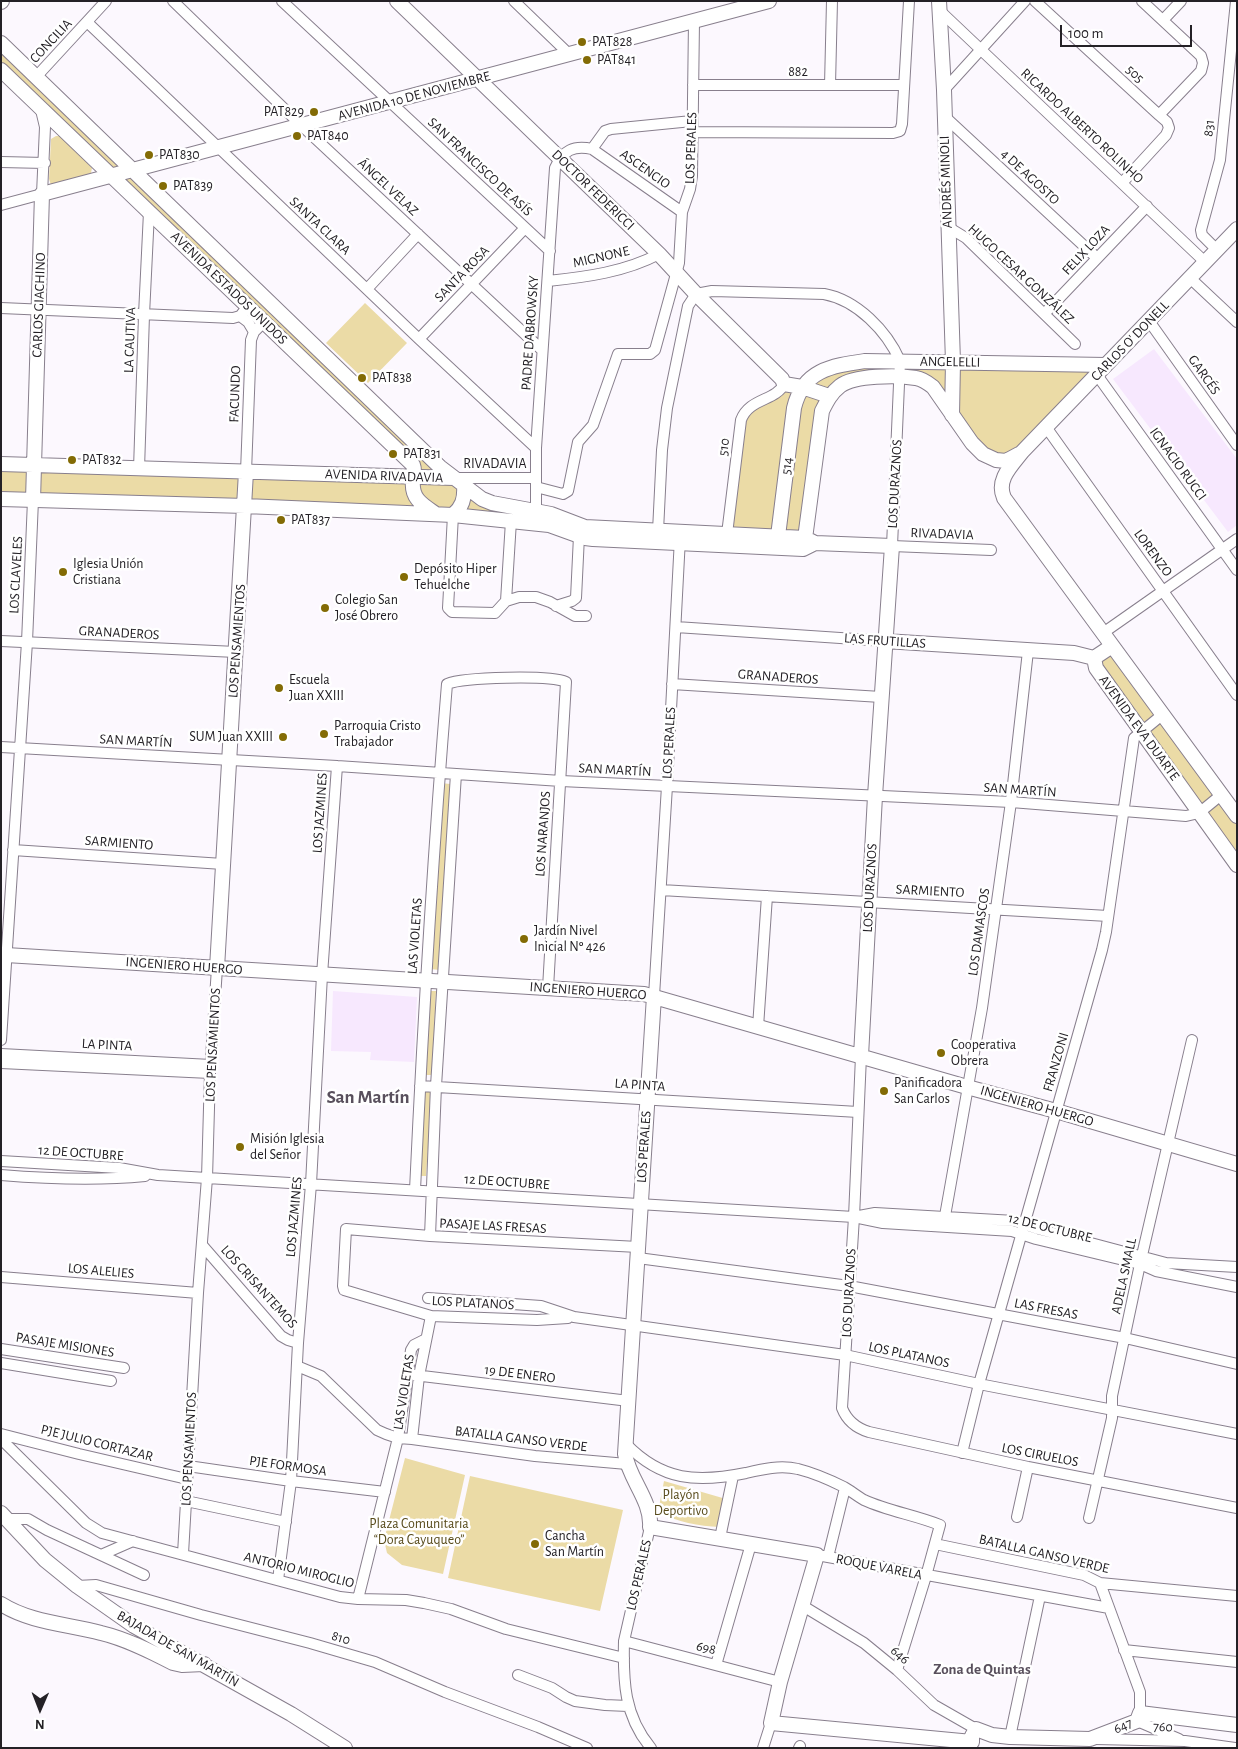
<!DOCTYPE html>
<html>
<head>
<meta charset="utf-8">
<style>
  body { margin:0 }
  #map { position:relative; width:1238px; height:1749px; overflow:hidden; background:#fcf8fe; font-family:"Alegreya Sans",sans-serif }
  canvas { display:block }
  .frame { position:absolute; inset:0; border:2px solid #242126; pointer-events:none }
  .north { position:absolute; left:15px; top:1684px; width:50px; height:50px; -webkit-text-stroke:4px #fff; paint-order:stroke; rotate:181deg; font-size:14px; font-weight:700; line-height:20px; text-align:center; color:#242126 }
  .north::after { content:''; display:block; margin:auto; width:18px; height:22px; background:#242126; clip-path:polygon(50% 0,100% 100%,50% 72%,0 100%) }
  .scale { position:absolute; left:1060px; top:25px; width:132px; height:22px; box-sizing:border-box; border:2px solid #242126; border-top:0; padding-left:6px; font-size:15px; line-height:18px; white-space:nowrap; color:#242126; -webkit-text-stroke:4px #fff; paint-order:stroke }
</style>
</head>
<body>
<div id="map">
<canvas width="1238" height="1749"></canvas>
<div class="frame"></div>
<div class="north">N</div>
<div class="scale">100 m</div>
</div>
<script>
const context = document.querySelector('canvas').getContext('2d');
context.lineJoin = 'round';
function fillPath(path, color) {
  context.fillStyle = color;
  context.fill(path, 'evenodd');
}
function trace(path, color, width, dash) {
  context.strokeStyle = color;
  context.lineWidth = width;
  context.lineCap = dash ? 'butt' : 'round';
  context.setLineDash(dash || []);
  context.stroke(path);
}
function write(font, color, halo, rows, align = 'center') {
  context.font = font + ' "Alegreya Sans",sans-serif';
  context.lineWidth = 5;
  context.setLineDash([]);
  context.textBaseline = 'middle';
  context.strokeStyle = halo;
  context.fillStyle = color;
  for (const [text, x, y, turn = 0] of rows) {
    context.save();
    context.translate(x, y);
    context.rotate((+turn || 0) * Math.PI / 180);
    context.textAlign = isNaN(turn) ? turn : align;
    if (halo) context.strokeText(text, 0, 0);
    context.fillText(text, 0, 0);
    context.restore();
  }
}
const built = new Path2D(`
  M1154,349l83,110v66l-9,7 -115,-153z
  M333,991l84,6 -3,65 -44,-2 1,-8 -40,-1z`);
const green = new Path2D(`
  M1,43l463,443 115,39 148,9 14,-114 36,-28 25,-5 45,-24 259,2 -84,87 -26,8 -63,-73 -62,-10 -42,19 -26,153 -254,-24 -548,-26v-35l413,13 1,-8 -414,-399z
  M56,136h6l30,32 -1,5 -33,12h-7l-2,-6 2,-40z
  M365,303l42,40 -39,40 -42,-40z
  M1112,646l125,170v49l-143,-207z
  M441,783l9,1 -10,186 -10,-1z
  M429,991h7l-4,84h-8z
  M423,1089l9,1 -6,86h-8z
  M405,1458l60,17 -22,99 -41,-9 -15,-12 -3,-13z
  M470,1476l153,34 -23,101 -152,-33z
  M664,1481l62,18 -6,28c-22,-1 -42,-5 -62,-15z`);
const street = new Path2D(`
  M173,1l129,125 240,224
  M282,1l268,250
  M514,1l55,53
  M1035,1l124,114 8,7 2,6 -3,7 -44,48
  M1142,1l59,55 2,7 -2,8 -42,44
  M939,10l266,252
  M1163,20l18,-19
  M87,22l332,317 117,109
  M36,77l70,-76
  M693,85h211
  M830,85l2,-84
  M944,90l81,-89
  M944,116l153,142
  M692,132l201,1 7,-2 2,-7 7,-123
  M592,149l90,63
  M1,162l44,1
  M1,205l41,-11 3,-67 -4,-17
  M948,227l18,11 109,106
  M1217,250l-15,-15 -1,-5 19,-70 16,-159
  M1190,278l47,44
  M548,281c38,-4 77,-9 111,-27
  M367,289l51,-55
  M1,308l232,10 7,-2 8,-10
  M1045,313l102,-107
  M240,316l8,6 6,10
  M1149,321l88,124
  M419,339l106,-111
  M1097,375l140,195
  M1046,427l191,268
  M139,469l5,-154 5,-103
  M246,472l5,-132 3,-8 10,-10
  M454,478h82
  M536,487l27,7 5,-3 10,-49 15,-17 25,-71h32l5,-4 24,-87 3,-51 8,-23 2,-13 2,-155
  M536,511v-63l19,-280c8,-18 19,-23 37,-19l13,-18 6,-2 81,-8
  M453,515l-5,93 4,4 43,1 11,-12 13,-4h17l14,5 25,14h11
  M658,531l4,-81 5,-42 21,-102 8,-12 16,-3 112,3c33,6 63,37 76,67l-8,185 99,4
  M727,534l14,-114c8,-22 35,-19 43,-36
  M506,601l5,-80
  M556,606l16,-5 4,-3 3,-62
  M676,627l209,14
  M1103,633l134,-94
  M1,641l235,11
  M672,684l209,13
  M1,747l336,19 224,15 450,21 175,14 13,-3 22,-18
  M13,850l210,14
  M661,890l447,26
  M654,996l13,-210 13,-248
  M758,1027l9,-131
  M1,1040l26,-398 6,-142
  M1,1054l210,11
  M861,1056l-7,161 -12,191c5,13 14,20 27,24l159,35 209,41
  M1,1063l209,10
  M420,1086l438,26
  M1,1161l118,7 39,7 49,3 647,39 29,6 129,8 24,8 104,25 16,7 81,16
  M1,1175c49,4 95,6 144,1
  M415,1190c8,-169 18,-338 32,-506 17,-7 103,-9 119,-2l-18,306
  M859,1216l16,-3 140,8 23,8 128,34 71,4
  M945,1216l37,-208 29,-206 17,-151
  M430,1236l6,-150 20,-312
  M202,1245l79,91 7,4 10,3
  M638,1258l211,28 276,52 112,26
  M1,1277l197,16
  M428,1298l113,8 33,11 271,38 134,29 258,50
  M568,1318l-31,2 -106,-4 -87,-26 -1,-4 3,-57 84,7 208,11
  M1,1349l123,19
  M1,1363l110,18
  M297,1366l24,10 56,54 9,4 12,4 13,-88 3,-5 12,-6
  M414,1375l215,26
  M1,1434l78,20 108,25
  M1,1439l85,84 16,10 238,64 18,2 48,1 18,3 27,6 55,20 118,29
  M412,1439l123,17 92,8
  M626,1444c36,37 71,39 120,29 17,-4 34,-8 52,-4 16,4 32,11 46,18 7,4 13,9 20,13 24,11 51,15 76,25l-14,51 -29,94
  M962,1453l17,-69 123,-434 4,-18 28,-194 28,-23
  M188,1466l103,15 94,11
  M186,1501l100,21
  M1017,1517l11,-50
  M1089,1518l23,-100v-22l28,-132 52,-224
  M7,1519h21l19,11 97,45
  M650,1527l-26,114c-1,40 0,75 27,107
  M720,1538l13,-62
  M935,1544l149,31 16,8 137,13
  M183,1554l15,-261 9,-115 3,-105 7,-105
  M101,1555l32,-14
  M817,1555l292,53
  M828,1557l17,-69
  M278,1580l13,-99 7,-138 13,-159 11,-209 15,-209
  M1100,1583l40,109v21
  M77,1586l19,-1 105,30 109,28 65,19 70,30 93,35 49,21
  M358,1599l40,-161 14,1 7,-63 12,-60
  M803,1606l61,37 33,27 37,35 42,24
  M624,1641l156,41
  M1124,1650l113,12
  M716,1665l35,-121
  M518,1675l34,13 14,9 9,4 30,4 23,1
  M1137,1721l42,18
  M1010,1737l30,-141
  M1096,1739l89,2 50,7
  M763,1748l8,-25
  M799,1748l1,-2`);
const secondary = new Path2D(`
  M397,1l262,253 37,40 86,85 2,5 18,3 27,9
  M939,1l5,89 9,272 -1,53
  M1,2l1,-1
  M1,43l439,424 42,32 10,4 59,11 34,13 220,11 10,5 77,3 -17,250 -14,260
  M1,70l412,395c2,5 1,10 0,16 -2,18 10,24 23,33
  M1237,229l-215,223c-11,14 -26,28 -18,46l233,318
  M1,464l453,14
  M1,499l244,7 208,9 96,10 36,13 8,1 210,10 12,-6
  M33,500l9,-306 727,-193
  M453,515c9,-8 12,-16 11,-29
  M777,544l17,-136c9,-38 37,-42 71,-47l241,4
  M804,546l18,-135c5,-10 9,-18 18,-25 14,-11 58,-11 76,-8 7,1 12,5 17,9l39,56 11,11 13,6 10,1 13,-7
  M885,641l189,12 20,5
  M1112,646l-18,12 2,10 141,197
  M1,956l5,-1 638,39 323,93 89,24 181,53
  M217,968l29,-496
  M654,996l-29,458c4,25 27,47 25,73l167,28 -37,127 -9,41 201,19v-6l4,-7 16,6 18,2 80,2 47,-18 3,-8 97,12
  M1,1513l44,47 32,26 57,40 157,88 54,34
  M1,1604c30,19 67,20 100,29 25,6 49,18 72,30l9,2 22,-1`);
const markers = [
  [582,42,5,"#836b05"],
  [587,60,5,"#836b05"],
  [314,112,5,"#836b05"],
  [297,136,5,"#836b05"],
  [149,155,5,"#836b05"],
  [163,186,5,"#836b05"],
  [362,378,5,"#836b05"],
  [393,454,5,"#836b05"],
  [72,460,5,"#836b05"],
  [281,520,5,"#836b05"],
  [63,572,5,"#836b05"],
  [404,577,5,"#836b05"],
  [325,608,5,"#836b05"],
  [279,688,5,"#836b05"],
  [324,734,5,"#836b05"],
  [283,737,5,"#836b05"],
  [524,939,5,"#836b05"],
  [941,1053,5,"#836b05"],
  [884,1091,5,"#836b05"],
  [240,1147,5,"#836b05"],
  [535,1544,5,"#836b05"]
];
const streetNames = [
  ["CONCILIA",51,41,-47],
  ["882",798,72],
  ["505",1135,74,43],
  ["AVENIDA 10 DE NOVIEMBRE",414,96,-15],
  ["RICARDO ALBERTO ROLINHO",1082,126,43],
  ["831",1209,128,-84],
  ["LOS PERALES",691,148,-88],
  ["SAN FRANCISCO DE ASÍS",480,167,43],
  ["ASCENCIO",645,169,35],
  ["4 DE AGOSTO",1030,177,43],
  ["ANDRÉS MINOLI",946,182,-92],
  ["ÁNGEL VELAZ",388,187,43],
  ["DOCTOR FEDERICCI",593,190,44],
  ["SANTA CLARA",320,226,43],
  ["FELIX LOZA",1086,250,-47],
  ["MIGNONE",601,257,-13],
  ["SANTA ROSA",462,274,-46],
  ["HUGO CESAR GONZÁLEZ",1021,274,43],
  ["AVENIDA ESTADOS UNIDOS",229,288,44],
  ["CARLOS GIACHINO",39,305,-88],
  ["PADRE DABROWSKY",530,333,-86],
  ["LA CAUTIVA",130,340,-88],
  ["CARLOS O' DONELL",1130,341,-46],
  ["ANGELELLI",950,362,1],
  ["GARCÉS",1204,375,55],
  ["FACUNDO",235,394,-88],
  ["510",724,447,-83],
  ["RIVADAVIA",495,464],
  ["IGNACIO RUCCI",1178,464,54],
  ["514",787,466,-83],
  ["AVENIDA RIVADAVIA",384,476,2],
  ["LOS DURAZNOS",895,484,-87],
  ["RIVADAVIA",942,534,2],
  ["LORENZO",1153,553,54],
  ["LOS CLAVELES",16,575,-87],
  ["GRANADEROS",119,633,3],
  ["LOS PENSAMIENTOS",237,641,-86],
  ["LAS FRUTILLAS",885,641,4],
  ["GRANADEROS",778,677,4],
  ["AVENIDA EVA DUARTE",1139,728,54],
  ["SAN MARTÍN",136,741,3],
  ["LOS PERALES",669,743,-87],
  ["SAN MARTÍN",615,770,3],
  ["SAN MARTÍN",1020,790,4],
  ["LOS JAZMINES",320,813,-86],
  ["LOS NARANJOS",543,834,-86],
  ["SARMIENTO",119,843,4],
  ["LOS DURAZNOS",870,888,-87],
  ["SARMIENTO",930,891,3],
  ["LOS DAMASCOS",979,932,-82],
  ["LAS VIOLETAS",415,936,-86],
  ["INGENIERO HUERGO",184,966,4],
  ["INGENIERO HUERGO",588,991,4],
  ["LA PINTA",107,1045,3],
  ["LOS PENSAMIENTOS",213,1045,-87],
  ["FRANZONI",1056,1062,-74],
  ["LA PINTA",640,1085,4],
  ["INGENIERO HUERGO",1037,1106,16],
  ["LOS PERALES",644,1147,-86],
  ["12 DE OCTUBRE",81,1153,4],
  ["12 DE OCTUBRE",507,1182,4],
  ["LOS JAZMINES",294,1217,-85],
  ["PASAJE LAS FRESAS",493,1226,3],
  ["12 DE OCTUBRE",1050,1228,14],
  ["LOS ALELIES",101,1271,5],
  ["ADELA SMALL",1124,1276,-78],
  ["LOS CRISANTEMOS",259,1287,48],
  ["LOS DURAZNOS",849,1293,-87],
  ["LOS PLATANOS",473,1303,3],
  ["LAS FRESAS",1046,1309,11],
  ["PASAJE MISIONES",65,1345,9],
  ["LOS PLATANOS",909,1355,12],
  ["19 DE ENERO",520,1374,7],
  ["LAS VIOLETAS",404,1392,-81],
  ["BATALLA GANSO VERDE",521,1439,7],
  ["PJE JULIO CORTAZAR",97,1443,14],
  ["LOS PENSAMIENTOS",189,1449,-87],
  ["LOS CIRUELOS",1040,1455,11],
  ["PJE FORMOSA",288,1466,8],
  ["BATALLA GANSO VERDE",1044,1554,13],
  ["ROQUE VARELA",879,1567,11],
  ["ANTORIO MIROGLIO",299,1570,14],
  ["LOS PERALES",639,1575,-77],
  ["810",341,1638,17],
  ["698",706,1648,14],
  ["BAJADA DE SAN MARTÍN",178,1649,30],
  ["646",900,1655,41],
  ["647",1123,1726,-24],
  ["760",1163,1727,2]
];
const poiNames = [
  ["PAT828",592,42],
  ["PAT841",597,60],
  ["PAT829",304,112,"right"],
  ["PAT840",307,136],
  ["PAT830",159,155],
  ["PAT839",173,186],
  ["PAT838",372,378],
  ["PAT831",403,454],
  ["PAT832",82,460],
  ["PAT837",291,520],
  ["Iglesia Unión",73,564],
  ["Cristiana",73,580],
  ["Depósito Hiper",414,569],
  ["Tehuelche",414,585],
  ["Colegio San",335,600],
  ["José Obrero",335,616],
  ["Escuela",289,680],
  ["Juan XXIII",289,696],
  ["Parroquia Cristo",334,726],
  ["Trabajador",334,742],
  ["SUM Juan XXIII",273,737,"right"],
  ["Jardín Nivel",534,931],
  ["Inicial Nº 426",534,947],
  ["Cooperativa",951,1045],
  ["Obrera",951,1061],
  ["Panificadora",894,1083],
  ["San Carlos",894,1099],
  ["Misión Iglesia",250,1139],
  ["del Señor",250,1155],
  ["Cancha",545,1536],
  ["San Martín",545,1552]
];
const parkNames = [
  ["Playón",681,1495],
  ["Deportivo",681,1511],
  ["Plaza Comunitaria",419,1524],
  ["“Dora Cayuqueo”",419,1540]
];
const neighbourhoodNames = [
  ["Zona de Quintas",982,1669]
];
const districtNames = [
  ["San Martín",368,1097]
];
fillPath(built, '#f7e8fe');
fillPath(green, '#ebdba6');
trace(street, '#887f8d', 12);
trace(secondary, '#887f8d', 16);
trace(street, '#fff', 10);
trace(secondary, '#fff', 14);
for (const [x, y, r, color] of markers) {
  const dot = new Path2D();
  dot.arc(x, y, r, 0, 2 * Math.PI);
  context.fillStyle = color;
  context.fill(dot);
  trace(dot, '#fff', 2);
}
write('14px', '#242126', '#fff', streetNames);
write('14px', '#242126', '#fff', poiNames, 'left');
write('14px', '#584b1b', '#fff', parkNames);
write('bold 15px', '#59505d', '#fff', neighbourhoodNames);
write('bold 19px', '#59505d', '#fff', districtNames);
</script>
</body>
</html>
